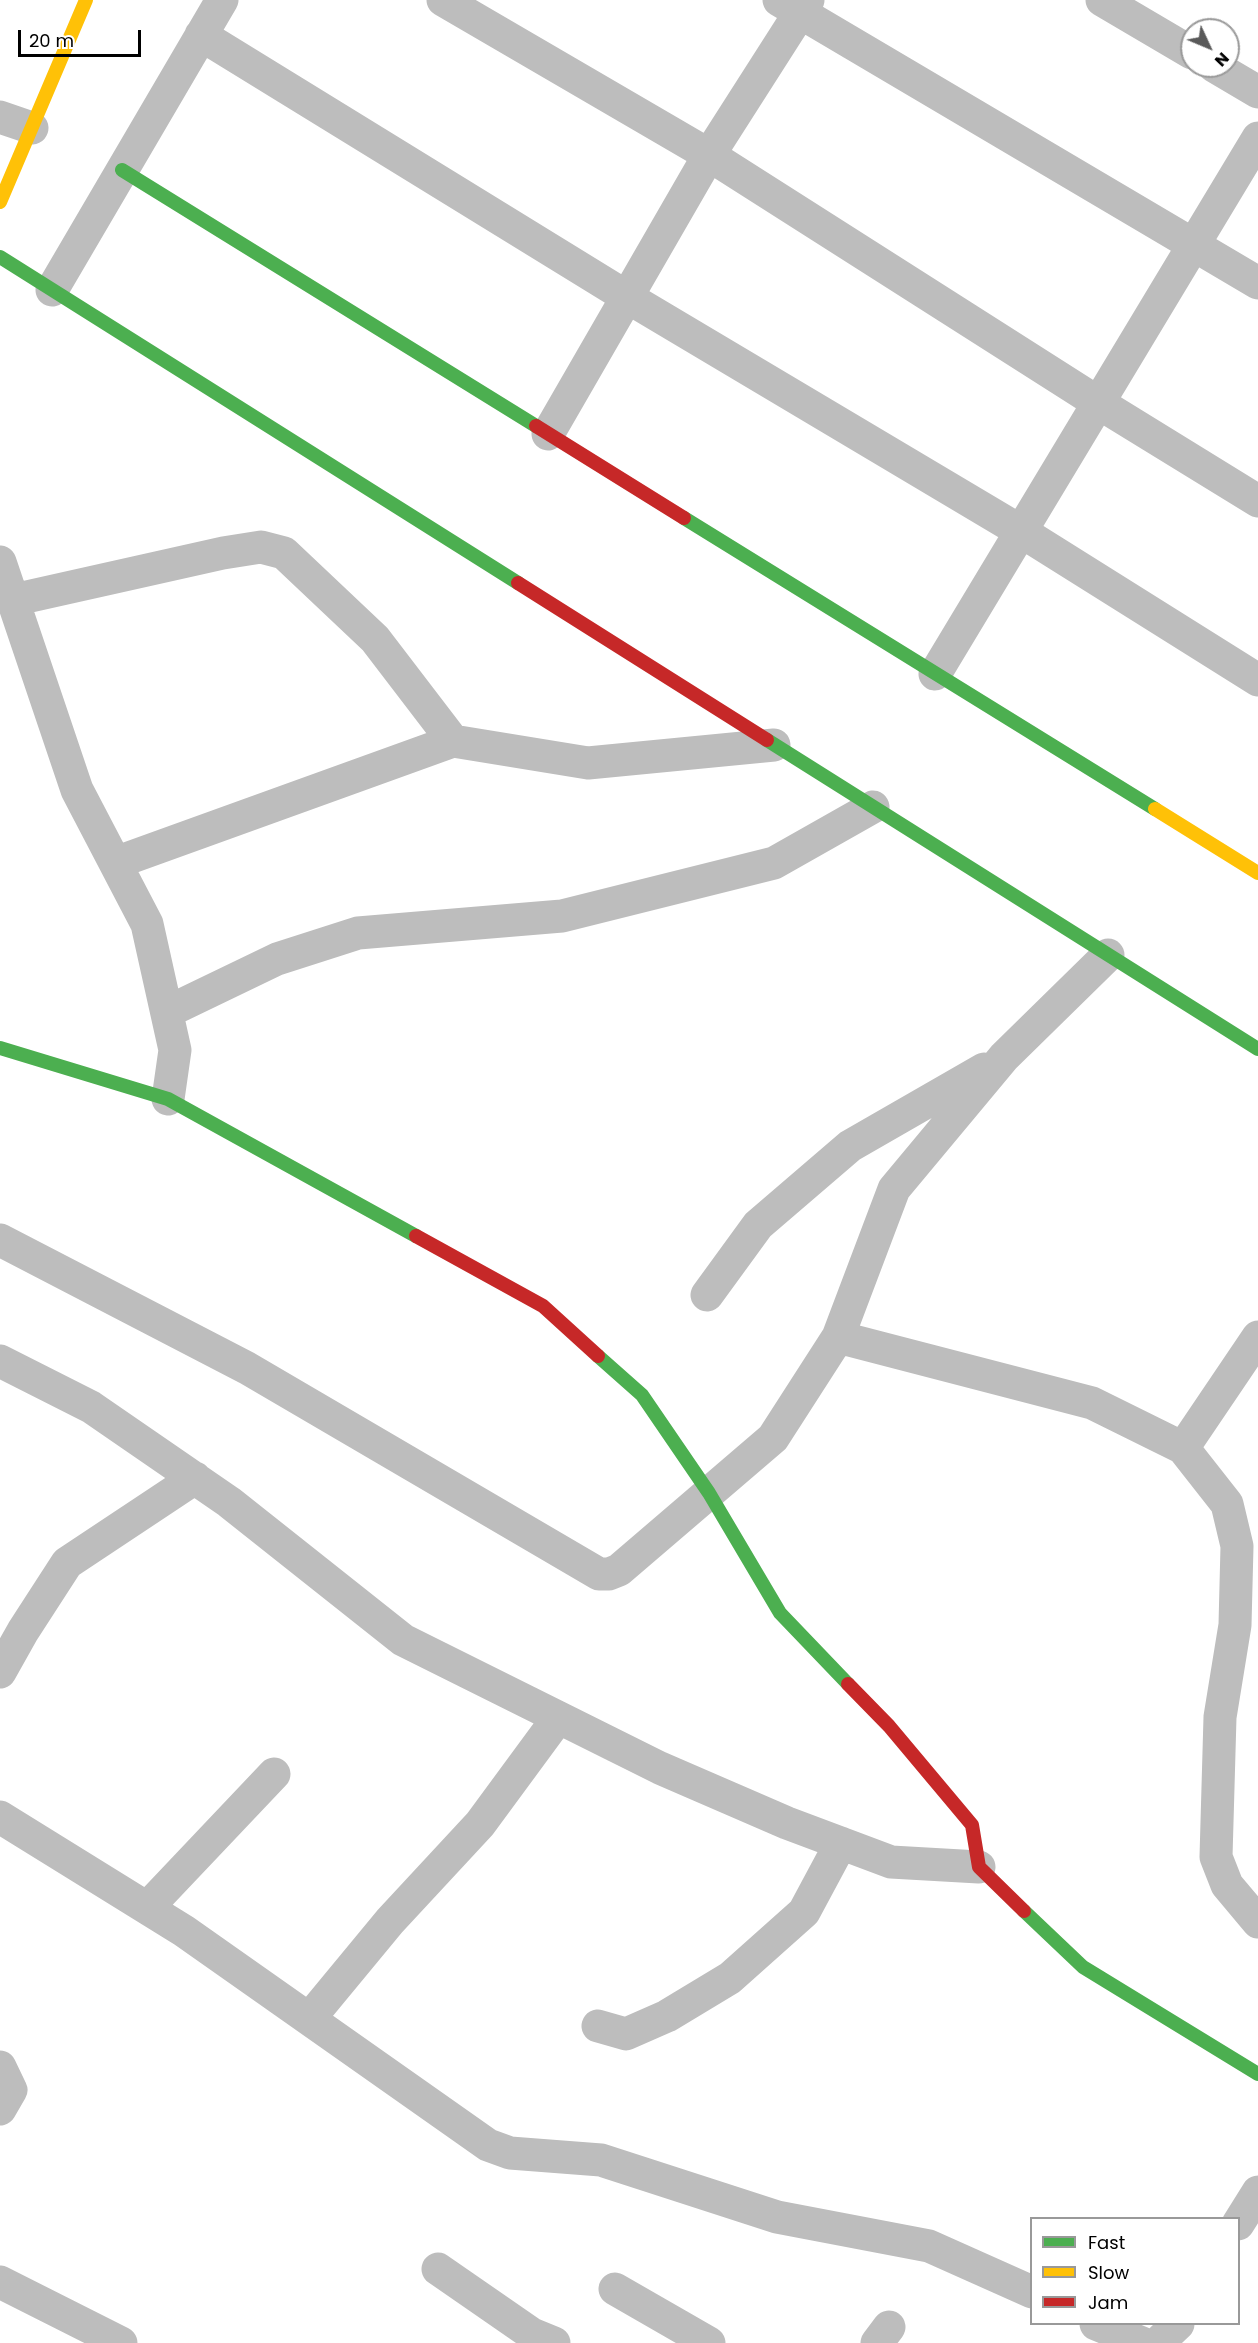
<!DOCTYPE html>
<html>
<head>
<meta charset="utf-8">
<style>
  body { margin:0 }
  #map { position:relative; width:1258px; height:2343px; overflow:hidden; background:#fff; font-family:Poppins,sans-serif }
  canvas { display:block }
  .legend { position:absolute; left:1030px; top:2217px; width:210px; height:108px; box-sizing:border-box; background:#fff; border:2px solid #999; margin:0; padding:8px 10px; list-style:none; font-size:18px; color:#000 }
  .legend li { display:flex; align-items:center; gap:12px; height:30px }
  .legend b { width:30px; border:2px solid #999 }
  .north { position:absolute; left:1180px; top:18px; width:60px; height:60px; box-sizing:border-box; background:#fff; border:2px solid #999; border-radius:50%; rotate:134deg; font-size:16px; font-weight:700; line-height:24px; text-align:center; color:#000 }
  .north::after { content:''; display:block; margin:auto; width:21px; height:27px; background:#595959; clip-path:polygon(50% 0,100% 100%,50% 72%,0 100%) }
  .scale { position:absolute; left:18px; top:30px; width:123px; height:27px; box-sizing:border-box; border:3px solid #000; border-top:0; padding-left:8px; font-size:18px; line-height:21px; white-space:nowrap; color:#000; -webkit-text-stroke:4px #fff; paint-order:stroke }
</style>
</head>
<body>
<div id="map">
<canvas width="1258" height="2343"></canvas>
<ul class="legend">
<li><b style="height:8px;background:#4caf50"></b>Fast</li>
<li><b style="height:8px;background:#ffc107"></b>Slow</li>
<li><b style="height:8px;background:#c62828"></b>Jam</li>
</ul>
<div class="north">N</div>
<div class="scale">20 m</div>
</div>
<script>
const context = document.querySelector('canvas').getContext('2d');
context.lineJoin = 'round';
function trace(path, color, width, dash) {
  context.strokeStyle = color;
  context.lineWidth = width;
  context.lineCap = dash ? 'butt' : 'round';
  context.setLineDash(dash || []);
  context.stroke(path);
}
const street = new Path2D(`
  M443,0l266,155 388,247 161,99
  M779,0l479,283
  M1102,0l90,53
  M201,35l426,262 395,235 236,148
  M1214,66l44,26
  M0,117l32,11
  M52,290l170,-290
  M548,434l161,-279 99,-155
  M0,562l77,228 70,134 28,126 -7,49
  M13,600l210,-47 38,-6 23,6 91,86 78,102
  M935,674l323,-536
  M115,863l338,-122 135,22 186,-18
  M167,1012l110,-53 81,-26 204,-17 212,-53 99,-56
  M0,1240l247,128 352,206h10l10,-4 154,-132 65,-101 56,-148 110,-132 104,-102
  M707,1295l51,-70 92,-79 134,-77
  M838,1337l254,66 91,45 44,56 10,42 -2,79 -15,92 -4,140 11,28 31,37
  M0,1361l91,46 138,95 174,138 257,128 127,55 104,39 88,5
  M1183,1448l75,-111
  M0,1672l23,-41 44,-68 128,-85
  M0,1817l184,114 304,214 22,8 91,7 176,57 152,29 103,46
  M147,1908l127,-134
  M309,2019l81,-98 90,-97 78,-106
  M598,2026l28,8 41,-18 63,-38 74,-66 37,-69
  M0,2067l11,23 -11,19
  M1238,2224l20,-32
  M438,2269l94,65 22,9
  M0,2282l121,61
  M615,2289l94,54
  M1096,2324l46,19
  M877,2343l12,-16
  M1158,2343l20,-19`);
const fast = new Path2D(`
  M122,170l414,256
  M0,257l518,326
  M684,518l471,291
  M767,740l491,309
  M0,1048l168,51 248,137
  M598,1356l44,39 67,98 71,120 68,71
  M1024,1911l59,56 175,107`);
const slow = new Path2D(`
  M0,202l86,-202
  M1155,809l103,64`);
const jam = new Path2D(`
  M536,426l148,92
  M518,583l249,157
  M416,1236l127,70 55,50
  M848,1684l41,42 83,99 7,42 45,44`);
trace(street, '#bdbdbd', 33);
trace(fast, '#4caf50', 14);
trace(slow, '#ffc107', 14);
trace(jam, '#c62828', 14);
</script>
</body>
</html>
